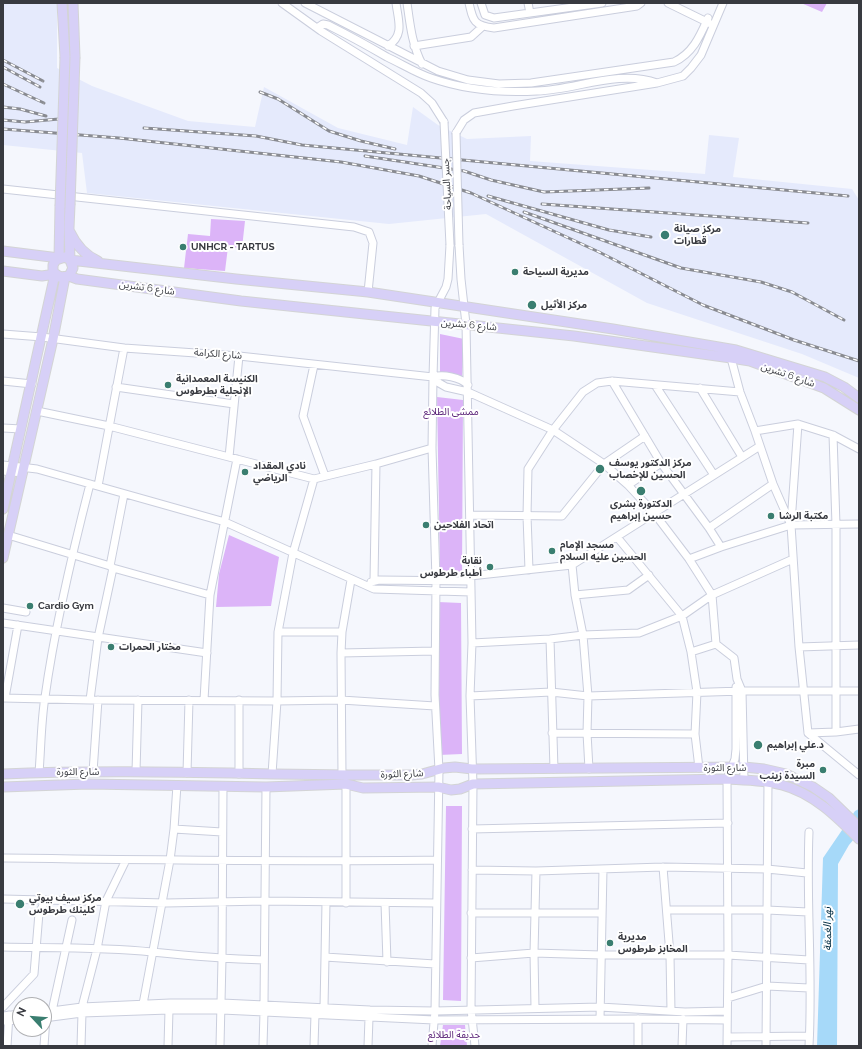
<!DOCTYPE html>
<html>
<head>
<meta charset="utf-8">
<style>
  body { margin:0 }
  #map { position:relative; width:862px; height:1049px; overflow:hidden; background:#f5f7fd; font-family:Raleway,sans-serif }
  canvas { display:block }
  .frame { position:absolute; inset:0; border:4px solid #383a40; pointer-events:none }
  .north { position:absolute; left:12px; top:997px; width:40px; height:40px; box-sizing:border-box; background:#fff; border:1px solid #afb0b3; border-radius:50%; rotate:296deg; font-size:11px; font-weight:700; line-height:16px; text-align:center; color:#383a40 }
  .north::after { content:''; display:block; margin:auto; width:14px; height:18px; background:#3a7e70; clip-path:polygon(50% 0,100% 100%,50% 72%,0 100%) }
</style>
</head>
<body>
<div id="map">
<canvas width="862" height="1049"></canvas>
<div class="frame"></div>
<div class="north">N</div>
</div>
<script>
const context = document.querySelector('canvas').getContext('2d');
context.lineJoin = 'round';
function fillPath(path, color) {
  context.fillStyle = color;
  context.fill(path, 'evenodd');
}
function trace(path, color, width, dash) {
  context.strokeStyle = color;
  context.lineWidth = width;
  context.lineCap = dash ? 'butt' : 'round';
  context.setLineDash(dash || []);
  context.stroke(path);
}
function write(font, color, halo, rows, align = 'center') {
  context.font = font + ' Raleway,"Noto Sans Arabic",sans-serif';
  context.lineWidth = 4;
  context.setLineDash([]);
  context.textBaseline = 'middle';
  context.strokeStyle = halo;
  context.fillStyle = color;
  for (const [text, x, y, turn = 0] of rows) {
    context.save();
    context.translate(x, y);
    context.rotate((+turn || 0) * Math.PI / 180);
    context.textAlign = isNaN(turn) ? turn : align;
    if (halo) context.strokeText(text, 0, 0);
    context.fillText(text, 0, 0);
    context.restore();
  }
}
const built = new Path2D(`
  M3,3h54v65l35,18 96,35 67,6 9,-40 74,41 69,17 6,-38 25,18 29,14 64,-3 -1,25 175,13 4,-39 30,3 -6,39 119,12 7,11v178l-57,-24 -155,-51 -161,-89 -97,10 -302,-31 -5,-40 -79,-8z`);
const green = new Path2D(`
  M801,3h26l-5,9z
  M211,219l34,2 -3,27 -14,-1 -3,24 -41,-3 4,-34 22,2z
  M440,334l24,5 -2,38 -22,-4z
  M437,397l26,3 -1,174 -22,-2z
  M229,535l50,22 -8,49 -55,1 3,-33z
  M438,602l23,1 1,151 -23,1z
  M446,806h16l-1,195 -18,-1z
  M443,1025h22l2,21h-27z`);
const water = new Path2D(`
  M859,809v24l-10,12 -11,19 -1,182h-20l6,-188 32,-47z`);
const minor = new Path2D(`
  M282,3l39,28 100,62 11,10 12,19
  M305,3l133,68 30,9 31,4 32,-1 143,-21c19,-9 26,-26 34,-44
  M407,3c3,21 5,42 15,61
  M469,3c4,18 5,23 25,25l143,-22 4,-3
  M481,3l4,12 9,3 108,-15
  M528,3l2,10
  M668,3l41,20
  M317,28l6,-4 5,1c20,10 40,21 59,32 15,7 29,16 44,21 34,12 70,15 106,13 39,-1 81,-22 120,-8
  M388,46c17,-11 10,-26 8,-43
  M414,46l57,-9 11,-10
  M456,133l8,-13 10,-7 39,-7 144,-23 26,-7 8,-8 10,-13 22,-52
  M3,189l351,38 15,5 4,11 -5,49
  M459,245l2,34 5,45 6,319 -2,53 3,88 -2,225 4,37
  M3,334l39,3 82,11 115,8 194,21c10,-3 27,0 35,8
  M731,358l9,34 15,39 18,53 18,41 8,122 9,86 28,-1 23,-3
  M314,365l-11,51 22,60
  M433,377l6,6 7,4 22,5 85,38 51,34 24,21 26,28 35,46 23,36 4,49 18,14 3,21 5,12 2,89
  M3,381l29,3
  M612,381l49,82 48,65 12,19
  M655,385l59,90
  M116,387l118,17
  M700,388l42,69
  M37,411l72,15 205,53 62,-15 56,-16
  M3,428l18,1
  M755,431l43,-7 35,11 26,14
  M833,435l3,90v207
  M229,457l10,-101
  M3,465l34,4 188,53 149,67 97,3
  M3,471l20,2
  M628,485l33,-22
  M98,486l26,-138
  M470,515l92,1 42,-52 41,-28
  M791,523l7,-99
  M709,528l64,-44
  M8,535l102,31 3,2 97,27
  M617,537l65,79 9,36 6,40 -2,42 4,34
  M689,559l32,-12 70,-22 68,-1
  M572,565l3,30 8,40 5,61 -1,37 2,36
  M110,566l14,-72
  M529,570l-2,-54 1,-47 25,-39 30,-38 14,-9 15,-2 128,11
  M470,576l102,-11 188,-119
  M374,580l2,-116
  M371,582l8,-2 91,1
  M575,595l53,-5 21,-15
  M3,608l23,4
  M3,623l204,30
  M278,632h64
  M550,639l4,130
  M472,643l78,-4 33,-4 56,-2 43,-17 30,-21 81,-36
  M799,647l60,-2
  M691,652l25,-8
  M341,653l94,-2
  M470,696l81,-4 37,4 154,-5h117
  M3,698l87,2 187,1 64,-1 94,6
  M5,698l13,-73
  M90,700l8,-62 15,-70
  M204,700l6,-105 27,-136
  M239,700v74
  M552,733l143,1
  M808,733l51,42
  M93,772l5,-72
  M136,772l2,-72
  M39,773c2,-25 2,-51 6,-76 10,-72 27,-143 45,-213
  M187,773l2,-73
  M272,774l5,-73 1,-69 15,-79 21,-74
  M342,775l-1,-122 1,-21 9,-52
  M346,784v119
  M174,829l48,3
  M472,829l256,-6
  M3,858c145,2 289,4 434,2
  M663,867l7,88 1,56
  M472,870l64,1 127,-4 104,2 40,4
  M3,899l163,4 99,-2 171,2
  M326,902l-1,55 110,7
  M385,903l2,59
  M667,910h100l41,2
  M471,913h130
  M3,947c49,1 100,0 149,5 38,4 75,7 112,8
  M471,958l63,-5 67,2h127l81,5
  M728,998l39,-12 42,2
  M143,1004l27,-144 4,-31 3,-44
  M264,1004l2,-217
  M3,1007l31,-33 5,-61 7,-13
  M82,1007l15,-58 9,-48 20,-41
  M324,1007l1,-50
  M535,1008l-1,-55 2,-82
  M52,1011l20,-91
  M44,1012l38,-5 88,-4h52l148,7 65,1 165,-4 85,5 42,-1
  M3,1016l17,-2
  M44,1018l38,-5 87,-3h53l212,10 204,-1 89,1
  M600,1019l3,-150
  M3,1021l17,-1
  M727,1037l82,-1
  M7,1046l2,-31
  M44,1046l2,-28
  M81,1046l1,-33
  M168,1046l1,-36
  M220,1046l2,-87 1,-173
  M263,1046l1,-34
  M314,1046l1,-32
  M368,1046l1,-28
  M432,1046l3,-35 4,-241 -4,-75 1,-115 -4,-132 1,-71 2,-69 11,-21 2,-8 2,-34
  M638,1046v-27
  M682,1046l1,-27
  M727,1046l1,-91 -1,-176 8,-20 1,-10v-62
  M766,1046l2,-264
  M809,1046c4,-71 -3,-143 0,-214`);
const major = new Path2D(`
  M62,3l3,54
  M73,3l2,54
  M70,205l-1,23 1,32 3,8 -4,8 -9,1 -7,-5v-7l3,-5 9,-3 5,3 166,19 132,13 245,37 123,21 89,27 19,10 15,11
  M70,232c6,13 15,23 28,29
  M3,251l56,7 1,-52
  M3,271l39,5 13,-2 -52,235
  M69,276l8,3 164,22 333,35 157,22 19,3 74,27 35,22
  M3,558l50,-219 12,-62
  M3,774c136,-6 273,2 409,1l10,-1 22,-6 11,-1 17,2 272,-2 20,2 22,5 27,13 16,11 30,29
  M3,787l85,-3 178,3 80,-3 17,4 75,-1 13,3 9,-1 13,-5 254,-5c18,1 37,1 55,6 31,8 55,32 77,54`);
const rail = new Path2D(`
  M3,60l40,21
  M3,67l37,20
  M3,84l41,19
  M260,92l18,7 51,32 32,10 34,8
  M3,107l17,2 26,7
  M3,120l22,2 34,-3
  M144,128l112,8 46,9 546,51
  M3,129l116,9 222,24 78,14 52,17 128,59 104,53 91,35 65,21
  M365,156l99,15 27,9 53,12 105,-4
  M488,196l121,34 42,7
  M542,204l266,19
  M524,212l157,56 80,14 31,10 52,28`);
const minorBridge = new Path2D(`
  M444,122l6,123
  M456,133l3,112`);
const majorBridge = new Path2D(`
  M70,205l5,-148
  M60,206l5,-149`);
const markers = [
  [665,235,5,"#3a7e70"],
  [183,247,4,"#3a7e70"],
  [515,272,4,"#3a7e70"],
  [532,305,5,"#3a7e70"],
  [168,385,4,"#3a7e70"],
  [600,469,5,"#3a7e70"],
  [245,472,4,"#3a7e70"],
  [641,491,5,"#3a7e70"],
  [771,516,4,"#3a7e70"],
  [426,525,4,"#3a7e70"],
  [552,551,4,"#3a7e70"],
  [490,567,4,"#3a7e70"],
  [30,606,4,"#3a7e70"],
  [111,647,4,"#3a7e70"],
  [758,745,5,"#3a7e70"],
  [823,770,4,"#3a7e70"],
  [20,904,5,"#3a7e70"],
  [610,943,4,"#3a7e70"]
];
const streetNames = [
  ["جسر السياحة",447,184,-93],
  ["شارع 6 تشرين",147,288,8],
  ["شارع 6 تشرين",469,325,5],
  ["شارع الكرامة",218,354,4],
  ["شارع 6 تشرين",788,375,19],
  ["شارع الثورة",725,768],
  ["شارع الثورة",78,772],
  ["شارع الثورة",402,774,-2]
];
const poiNames = [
  ["مركز صيانة",674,229],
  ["قطارات",674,241],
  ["UNHCR - TARTUS",191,247],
  ["مديرية السياحة",523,272],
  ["مركز الأثيل",541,305],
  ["الكنيسة المعمدانية",176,379],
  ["الإنجلية بطرطوس",176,391],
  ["مركز الدكتور يوسف",609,463],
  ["الحسين للإخصاب",609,475],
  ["نادي المقداد",253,466],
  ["الرياضي",253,478],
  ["الدكتورة بشرى",641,504,"center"],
  ["حسين إبراهيم",641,516,"center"],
  ["مكتبة الرشا",779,516],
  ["اتحاد الفلاحين",434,525],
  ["مسجد الإمام",560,545],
  ["الحسين عليه السلام",560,557],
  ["نقابة",482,561,"right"],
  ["أطباء طرطوس",482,573,"right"],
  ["Cardio Gym",38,606],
  ["مختار الحمرات",119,647],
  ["د.علي إبراهيم",767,745],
  ["مبرة",815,764,"right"],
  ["السيدة زينب",815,776,"right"],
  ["مركز سيف بيوتي",29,898],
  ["كلينك طرطوس",29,910],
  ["مديرية",618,937],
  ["المخابز طرطوس",618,949]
];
const parkNames = [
  ["ممشى الطلائع",451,412],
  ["حديقة الطلائع",454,1035]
];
const waterNames = [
  ["نهر الغمقة",828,929,-90]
];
fillPath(built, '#e5eafc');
fillPath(green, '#dcb4f8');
fillPath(water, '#a6d9f9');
trace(minor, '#cacedd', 9);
trace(major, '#d3d4d5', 11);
trace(minor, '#fff', 7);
trace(major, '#d7d0f7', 9);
trace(rail, '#898b91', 3);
trace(rail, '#fff', 1.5, [4.5]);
trace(minorBridge, '#cacedd', 9, []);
trace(majorBridge, '#d3d4d5', 11, []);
trace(minorBridge, '#fff', 7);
trace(majorBridge, '#d7d0f7', 9);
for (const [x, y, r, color] of markers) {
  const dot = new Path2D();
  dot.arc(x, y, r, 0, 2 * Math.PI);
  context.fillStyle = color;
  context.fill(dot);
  trace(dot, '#fff', 1.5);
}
write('10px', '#383a40', '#fff', streetNames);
write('bold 10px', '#383a40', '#fff', poiNames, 'left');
write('10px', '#561d74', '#fff', parkNames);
write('italic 11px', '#063045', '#fff', waterNames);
</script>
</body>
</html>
